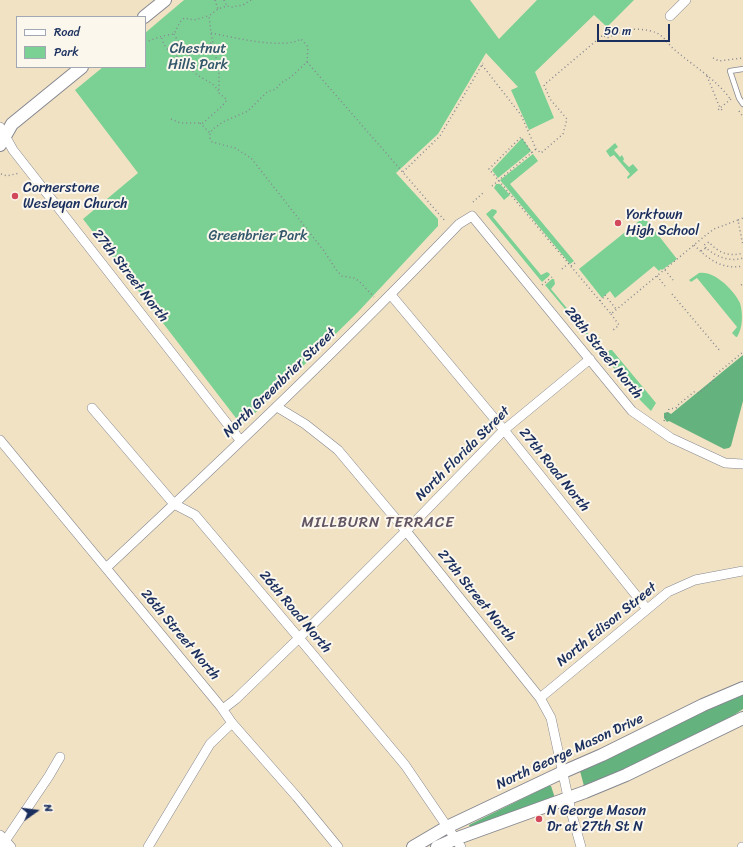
<!DOCTYPE html>
<html>
<head>
<meta charset="utf-8">
<style>
  body { margin:0 }
  #map { position:relative; width:743px; height:847px; overflow:hidden; background:#f2e2c4; font-family:Sriracha,sans-serif }
  canvas { display:block }
  .legend { position:absolute; left:16px; top:16px; width:130px; height:52px; box-sizing:border-box; background:#fbf7ec; border:1px solid #a1a7b3; margin:0; padding:5px 7px; list-style:none; font-size:12px; color:#1b2f5e }
  .legend li { display:flex; align-items:center; gap:8px; height:20px }
  .legend b { width:20px; border:1px solid #a1a7b3 }
  .north { position:absolute; left:16px; top:791px; width:40px; height:40px; -webkit-text-stroke:3px #fbf7ec; paint-order:stroke; rotate:76deg; font-size:11px; font-weight:700; line-height:16px; text-align:center; color:#1b2f5e }
  .north::after { content:''; display:block; margin:auto; width:14px; height:18px; background:#1b2f5e; clip-path:polygon(50% 0,100% 100%,50% 72%,0 100%) }
  .scale { position:absolute; left:597px; top:24px; width:73px; height:18px; box-sizing:border-box; border:2px solid #1b2f5e; border-top:0; padding-left:5px; font-size:12px; line-height:14px; white-space:nowrap; color:#1b2f5e; -webkit-text-stroke:3px #fbf7ec; paint-order:stroke }
</style>
</head>
<body>
<div id="map">
<canvas width="743" height="847"></canvas>
<ul class="legend">
<li><b style="height:5px;background:#fff"></b>Road</li>
<li><b style="height:11px;background:#7bd194"></b>Park</li>
</ul>
<div class="north">N</div>
<div class="scale">50 m</div>
</div>
<script>
const context = document.querySelector('canvas').getContext('2d');
context.lineJoin = 'round';
function fillPath(path, color) {
  context.fillStyle = color;
  context.fill(path, 'evenodd');
}
function trace(path, color, width, dash) {
  context.strokeStyle = color;
  context.lineWidth = width;
  context.lineCap = dash ? 'butt' : 'round';
  context.setLineDash(dash || []);
  context.stroke(path);
}
function write(font, color, halo, rows, align = 'center') {
  context.font = font + ' Sriracha,sans-serif';
  context.lineWidth = 4;
  context.setLineDash([]);
  context.textBaseline = 'middle';
  context.strokeStyle = halo;
  context.fillStyle = color;
  for (const [text, x, y, turn = 0] of rows) {
    context.save();
    context.translate(x, y);
    context.rotate((+turn || 0) * Math.PI / 180);
    context.textAlign = isNaN(turn) ? turn : align;
    if (halo) context.strokeText(text, 0, 0);
    context.fillText(text, 0, 0);
    context.restore();
  }
}
const green = new Path2D(`
  M184,0h286l29,39 38,-39h97l-27,27 -13,-12 -59,57 19,46 -25,12 -18,-40 7,-3 -32,-34 -48,81 -42,39 42,46v7l-80,86 -113,111 -6,-1 -156,-203 55,-46 -63,-83 28,-23h42v-34z
  M522,138l9,13 -33,27 -6,-8z
  M615,143l3,4 -4,3 6,7 2,-2 2,4 -1,2 6,6 4,-3 5,6 -10,9 -1,-2 3,-3 -16,-19 -4,2 -4,-6z
  M533,154l5,7 -28,23 64,77 -4,3 -70,-84z
  M496,184h4l10,11 -6,5 -10,-12z
  M492,209l4,1 1,2 -4,5 48,58 6,-3 3,2 -1,2 -7,6 -56,-68z
  M644,217l33,42 -15,11 -1,-1 -2,2 -5,-5 -39,32 -5,-7 -8,7 -23,-29z
  M699,273c15,-3 35,17 41,30 3,10 3,25 -3,34h-1l-4,-4 5,-6 -40,-49 -6,4 -2,-2z
  M552,279h2l1,5 -4,5 43,52 7,-4 -7,7 -49,-59z
  M610,350h2l44,53 -5,8 -10,-10 -38,-46z`);
const forest = new Path2D(`
  M743,355v46l-12,45 -2,2 -5,1 -55,-28 -2,1 -3,-4v-5l4,-1 3,2z
  M743,692v17l-30,20 -116,53 -13,4 -4,-15z
  M548,786h3l3,9v2l-81,31 -3,-1 -1,-2z`);
const path = new Path2D(`
  M215,0l3,9
  M224,0l3,6
  M251,0l-8,5 -11,2 -5,-1 -9,3 -9,7 2,17c21,4 72,17 90,6l7,8 -1,15 -16,15 -10,6 -5,6 -9,3 -19,19 -25,11 -10,7 -3,4v5l2,4 23,6 16,10 73,93 13,20 5,5 12,2 5,3 15,16
  M174,34c1,2 3,6 5,8 8,9 25,9 33,0
  M162,38c1,10 14,21 24,21 5,20 26,19 32,32
  M145,42c9,-3 19,-7 29,-8l6,-12 4,-4 10,2 14,-4
  M713,58l6,3 24,-3
  M187,59l6,-11
  M307,62l139,160
  M482,65l39,50 15,34 5,4 22,-19 4,-15 -17,-20 -6,-14 59,-50 4,3c17,-8 24,-11 44,-7 13,3 16,13 25,20 19,16 41,29 55,49
  M707,76l13,32 -3,3
  M722,110l-2,-2 11,-9
  M739,111l4,6
  M171,119l9,4h23l18,-16 6,-7 -8,-7v-21l-8,-39
  M200,123l10,10
  M532,153l-11,-16 -32,32 122,145 95,-79 8,-6 24,-9 5,26
  M403,172l37,-36 43,-73
  M1,174l6,2 12,-3
  M492,186l44,-37
  M473,202l11,-10
  M738,220l5,-2
  M694,245c14,14 28,25 49,21
  M706,248l-2,-3 5,-3c9,11 21,15 34,11
  M701,251l5,-3c11,9 23,14 37,10
  M571,266l4,-3
  M562,269l7,-6
  M665,270l8,10
  M657,276l8,10
  M542,285l10,-8
  M741,285l2,-1
  M672,294l48,57
  M605,295l11,14
  M600,301l5,-5
  M611,314l8,11 -7,6
  M594,347l9,-8
  M664,421l5,-12 7,-1 2,-3 16,-13 5,1 14,-12 1,-5 29,-24`);
const service = new Path2D(`
  M743,69l-13,2 9,27 4,6`);
const minor = new Path2D(`
  M670,16l16,-16
  M0,127l13,23 227,290
  M391,295l113,135 143,179
  M277,407l28,17 33,26 68,81 134,167 11,20 20,93 10,36
  M92,408l82,96 21,11 104,123 106,127 56,82
  M0,440l221,267 11,16 65,74 41,50
  M106,568c120,-112 239,-225 353,-344l13,-8 160,195 39,27 54,25 18,1
  M540,698l128,-106 27,-12 48,-9
  M223,709l13,-10 63,-61 107,-107 98,-101 86,-71
  M0,835l11,12
  M0,845l5,-4 44,-65 11,-19
  M148,847l62,-103 22,-21
  M742,847h1`);
const tertiary = new Path2D(`
  M144,17l21,-17
  M0,145l12,-21 70,-57
  M413,847l34,-20 116,-55 39,-17 101,-50 40,-17
  M437,847l18,-8 130,-47 41,-17 117,-57`);
const markers = [
  [15,196,4,"#d1495b"],
  [618,223,4,"#d1495b"],
  [539,819,4,"#d1495b"]
];
const parkNames = [
  ["Chestnut",198,49],
  ["Hills Park",198,65],
  ["Greenbrier Park",258,236]
];
const poiNames = [
  ["Cornerstone",23,188],
  ["Wesleyan Church",23,204],
  ["Yorktown",626,215],
  ["High School",626,231],
  ["N George Mason",547,811],
  ["Dr at 27th St N",547,827]
];
const streetNames = [
  ["27th Street North",130,276,52],
  ["28th Street North",603,353,51],
  ["North Greenbrier Street",280,383,-44],
  ["North Florida Street",463,454,-45],
  ["27th Road North",554,470,51],
  ["27th Street North",476,596,51],
  ["26th Road North",295,612,50],
  ["North Edison Street",607,625,-39],
  ["26th Street North",180,635,50],
  ["North George Mason Drive",570,752,-25]
];
const neighbourhoodNames = [
  ["MILLBURN TERRACE",378,523]
];
fillPath(green, '#7bd194');
fillPath(forest, '#64b37e');
trace(service, '#868891', 6);
trace(minor, '#868891', 10);
trace(tertiary, '#868891', 14);
trace(path, '#868891', 1.5, [1, 3]);
trace(service, '#fff', 4.5);
trace(minor, '#fff', 9);
trace(tertiary, '#fff', 12);
for (const [x, y, r, color] of markers) {
  const dot = new Path2D();
  dot.arc(x, y, r, 0, 2 * Math.PI);
  context.fillStyle = color;
  context.fill(dot);
  trace(dot, '#fbf7ec', 1.5);
}
write('14px', '#33586c', '#fbf7ec', parkNames);
write('14px', '#1b2f5e', '#fbf7ec', poiNames, 'left');
write('14px', '#1b2f5e', '#fbf7ec', streetNames);
context.letterSpacing = '1px';
write('15px', '#615463', '#fbf7ec', neighbourhoodNames);
context.letterSpacing = '0px';
</script>
</body>
</html>
